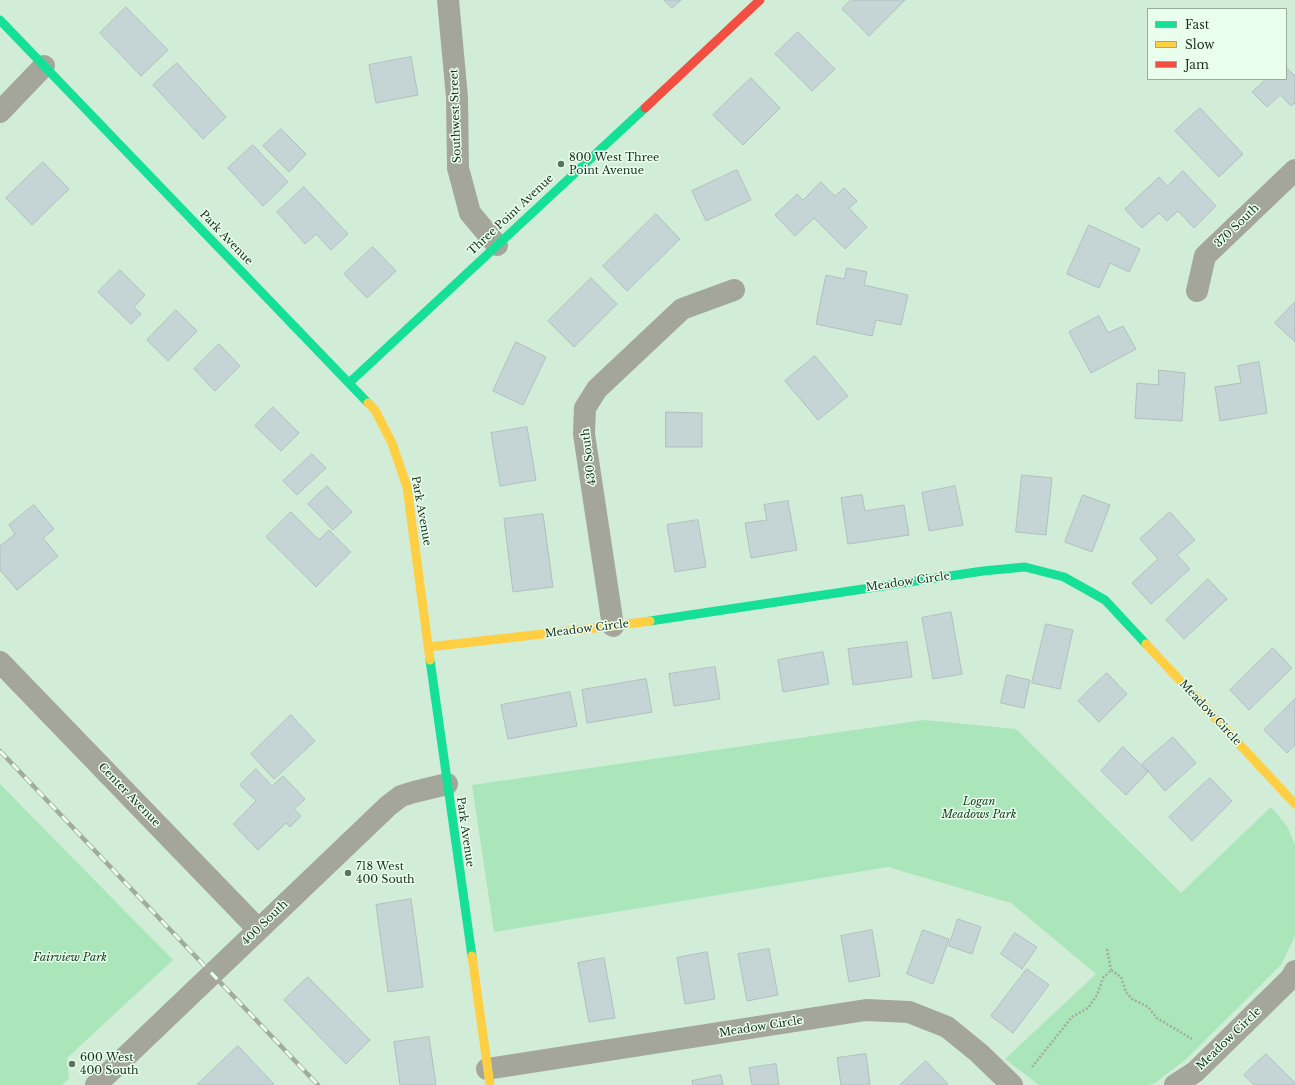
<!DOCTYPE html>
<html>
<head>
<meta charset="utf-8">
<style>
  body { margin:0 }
  #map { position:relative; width:1295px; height:1085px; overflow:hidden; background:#d1edd7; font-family:"Libre Baskerville",serif }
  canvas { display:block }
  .legend { position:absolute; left:1147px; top:8px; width:140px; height:72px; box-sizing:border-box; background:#e9feed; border:1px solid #97ac9b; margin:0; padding:5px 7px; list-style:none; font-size:12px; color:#1c3021 }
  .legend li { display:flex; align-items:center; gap:8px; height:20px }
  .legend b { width:20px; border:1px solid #97ac9b }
</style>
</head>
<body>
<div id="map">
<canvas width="1295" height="1085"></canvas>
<ul class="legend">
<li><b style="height:5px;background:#16e098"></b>Fast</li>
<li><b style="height:5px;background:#ffcf43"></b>Slow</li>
<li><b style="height:5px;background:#f24e42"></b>Jam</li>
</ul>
</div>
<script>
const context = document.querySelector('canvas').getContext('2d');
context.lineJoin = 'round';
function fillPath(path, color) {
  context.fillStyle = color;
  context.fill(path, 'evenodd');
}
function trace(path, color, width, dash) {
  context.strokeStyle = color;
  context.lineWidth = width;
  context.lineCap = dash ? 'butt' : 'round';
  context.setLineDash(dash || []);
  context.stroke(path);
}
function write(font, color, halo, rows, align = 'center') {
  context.font = font + ' "Libre Baskerville",serif';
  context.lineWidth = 3;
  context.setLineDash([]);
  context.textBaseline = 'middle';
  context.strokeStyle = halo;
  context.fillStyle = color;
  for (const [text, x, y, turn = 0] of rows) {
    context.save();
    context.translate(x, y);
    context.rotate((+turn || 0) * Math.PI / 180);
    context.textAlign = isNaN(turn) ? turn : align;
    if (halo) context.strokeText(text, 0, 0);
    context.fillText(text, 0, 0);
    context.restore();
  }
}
const green = new Path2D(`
  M924,720l92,9 165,164 90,-86 16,19 8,19v91l-14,29 -96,95 -30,23 -6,2h-110l-34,-26 91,-85 -85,-71 -123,-36 -394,65 -22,-147z
  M0,784l173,176 -106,98 2,20 -7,7h-62z`);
const building = new Path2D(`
  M664,0h17l-9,8z
  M851,0h54l-36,36 -27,-27z
  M126,7l42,43 -27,26 -41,-43z
  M798,32l37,37 -23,22 -37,-37z
  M411,57l7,38 -42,8 -7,-38z
  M177,63l49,54 -23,22 -50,-54z
  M1286,67l9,9v27l-4,3 -11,-11 -13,12 -15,-15 14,-13h20z
  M751,78l29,30 -37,37 -30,-30z
  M1200,108l43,46 -24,23 -44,-46z
  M281,129l25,25 -17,18 -26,-26z
  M253,145l35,37 -25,24 -35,-38z
  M43,162l26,27 -37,36 -26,-27z
  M737,170l14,30 -45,21 -14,-30z
  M1183,171l33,35 -22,22 -16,-17 -11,10 -8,-8 -17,15 -17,-19 34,-32 8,9z
  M821,182l14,14 9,-8 13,13 -8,7 18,19 -22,22 -31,-31 -19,18 -20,-21 22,-21 6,6z
  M304,187l44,47 -17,16 -15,-16 -11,10 -28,-32z
  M656,214l24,25 -53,52 -24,-25z
  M1089,225l51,24 -11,23 -19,-9 -11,25 -32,-14z
  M373,247l23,24 -29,27 -23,-24z
  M847,268l20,4 -3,13 44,10 -7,30 -25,-5 -4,16 -56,-12 10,-49 18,4z
  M120,270l25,25 -11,12 7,7 -10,10 -33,-32z
  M591,278l26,26 -43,43 -26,-26z
  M1295,302v40l-20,-19z
  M176,310l21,21 -29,30 -21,-21z
  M1099,316l9,17 15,-7 13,23 -45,24 -22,-41z
  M516,342l30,15 -23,48 -30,-14z
  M219,344l21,22 -25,25 -21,-22z
  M815,356l33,40 -30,24 -33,-39z
  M1259,362l8,51 -47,8 -5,-34 26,-4 -3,-17z
  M1159,370l26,3 -3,48 -47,-3 2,-35 21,2z
  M273,407l26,26 -18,18 -26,-25z
  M666,412l36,1v34h-36z
  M527,427l9,53 -36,6 -9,-53z
  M312,454l14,14 -29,27 -14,-14z
  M1022,475l30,3 -6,57 -30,-3z
  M327,486l25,26 -19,18 -25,-26z
  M955,486l8,39 -34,6 -7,-38z
  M862,495l3,16 39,-6 5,30 -61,9 -7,-46z
  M1083,495l27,10 -18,47 -27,-10z
  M788,501l9,49 -46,8 -6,-35 22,-3 -3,-15z
  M34,505l20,24 -11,9 15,18 -41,34 -17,-20v-24l15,-12 -6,-9z
  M291,512l28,28 10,-10 22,22 -35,35 -50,-50z
  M1170,512l25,28 -18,15 13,14 -39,35 -19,-21 26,-24 -18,-20z
  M543,514l10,73 -40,5 -9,-73z
  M698,520l8,47 -31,5 -8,-47z
  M1208,579l19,20 -43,40 -18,-19z
  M951,612l11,62 -29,5 -11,-61z
  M1046,624l27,6 -13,59 -28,-6z
  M907,642l5,35 -59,8 -5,-36z
  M1273,648l19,20 -43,42 -19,-20z
  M823,652l6,32 -46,8 -5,-32z
  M715,667l5,32 -46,7 -5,-32z
  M1107,673l20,21 -28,28 -21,-21z
  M1007,675l23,5 -6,28 -23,-5z
  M646,679l6,33 -65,11 -5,-33z
  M570,692l7,34 -69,13 -7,-34z
  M1295,699v46l-8,8 -23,-23z
  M291,715l24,26 -41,38 -23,-25z
  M1173,737l23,26 -31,28 -23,-27z
  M1123,747l25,25 -22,23 -25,-24z
  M256,769l16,17 11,-10 22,23 -11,10 7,7 -11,11 -4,-4 -28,27 -25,-26 23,-23 -16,-16z
  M1210,778l22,23 -40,40 -23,-24z
  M411,899l12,88 -35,5 -12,-87z
  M958,919l23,8 -9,27 -23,-8z
  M872,930l8,46 -31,6 -8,-46z
  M923,930l26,9 -16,45 -26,-10z
  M1015,933l22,14 -15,22 -21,-15z
  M769,949l9,46 -31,6 -9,-47z
  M707,952l8,47 -30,5 -8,-46z
  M604,958l11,60 -26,4 -11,-59z
  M1027,969l22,16 -36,48 -22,-17z
  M308,977l62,63 -24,24 -62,-64z
  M429,1037l7,48h-36l-6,-43z
  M238,1046l36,38 -1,1h-76z
  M866,1054l4,31h-29l-4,-27z
  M1266,1054l29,29v2h-41l-10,-10z
  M926,1061l22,23 -2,1h-46z
  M776,1064l3,21h-27l-3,-17z
  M721,1075l2,10h-30l-1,-4z`);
const path = new Path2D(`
  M1107,949l4,21
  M1032,1067l40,-50 16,-9 9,-13 6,-17 8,-8 10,7 5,15 6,7 16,8 9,11 35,21`);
const street = new Path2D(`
  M448,0l9,97 1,71 12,45 27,32
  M0,112l44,-46
  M1197,291l8,-35 90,-86
  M613,626l-29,-192 1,-26 12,-19 85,-80 52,-19
  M0,662l258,267
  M487,1069l379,-59 43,2 38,15 32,26 33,32
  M96,1085l292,-279 13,-10 13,-4 33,-8
  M1175,1085l20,-13 96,-94 4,-7`);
const fast = new Path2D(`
  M0,20l368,383
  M349,383l296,-275
  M650,621l333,-50 42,-4 39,10 41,23 41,44
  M430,660l42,296`);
const slow = new Path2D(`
  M368,403l7,7 17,33 15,44 23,173
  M1146,644l149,160
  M428,647l185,-21 37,-5
  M472,956l18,129`);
const jam = new Path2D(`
  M645,108l115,-108`);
const rail = new Path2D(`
  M0,751l318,334`);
const markers = [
  [561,164,4,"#5b7261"],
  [348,873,4,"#5b7261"],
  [72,1064,4,"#5b7261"]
];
const streetNames = [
  ["Southwest Street",456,116,-92],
  ["Three Point Avenue",511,215,-43],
  ["370 South",1237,226,-44],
  ["Park Avenue",226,238,46],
  ["430 South",589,457,-97],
  ["Park Avenue",421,511,80],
  ["Meadow Circle",908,582,-8],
  ["Meadow Circle",587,629,-7],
  ["Meadow Circle",1210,713,47],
  ["Center Avenue",129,795,46],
  ["Park Avenue",465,832,82],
  ["400 South",265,923,-44],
  ["Meadow Circle",761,1027,-9],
  ["Meadow Circle",1229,1039,-44]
];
const poiNames = [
  ["800 West Three",569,158],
  ["Point Avenue",569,171],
  ["718 West",356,867],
  ["400 South",356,880],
  ["600 West",80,1058],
  ["400 South",80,1071]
];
const parkNames = [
  ["Logan",979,802],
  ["Meadows Park",979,815],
  ["Fairview Park",70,958]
];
fillPath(green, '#aae6b9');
fillPath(building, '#c5d4d4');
trace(building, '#b0bfbf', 1);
trace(path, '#a4aca1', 2.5, [2, 2]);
trace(street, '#a4a69c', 22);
trace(fast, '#16e098', 9);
trace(slow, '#ffcf43', 9);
trace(jam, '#f24e42', 9);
trace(rail, '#a1ac9f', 4.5);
trace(rail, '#e9feed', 3, [9]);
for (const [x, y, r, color] of markers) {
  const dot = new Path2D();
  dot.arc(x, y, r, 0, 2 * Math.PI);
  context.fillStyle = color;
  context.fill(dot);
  trace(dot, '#e9feed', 1.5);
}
write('11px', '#1c3021', '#e9feed', streetNames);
write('11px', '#1c3021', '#e9feed', poiNames, 'left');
write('italic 11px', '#143a20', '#e9feed', parkNames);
</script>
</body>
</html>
